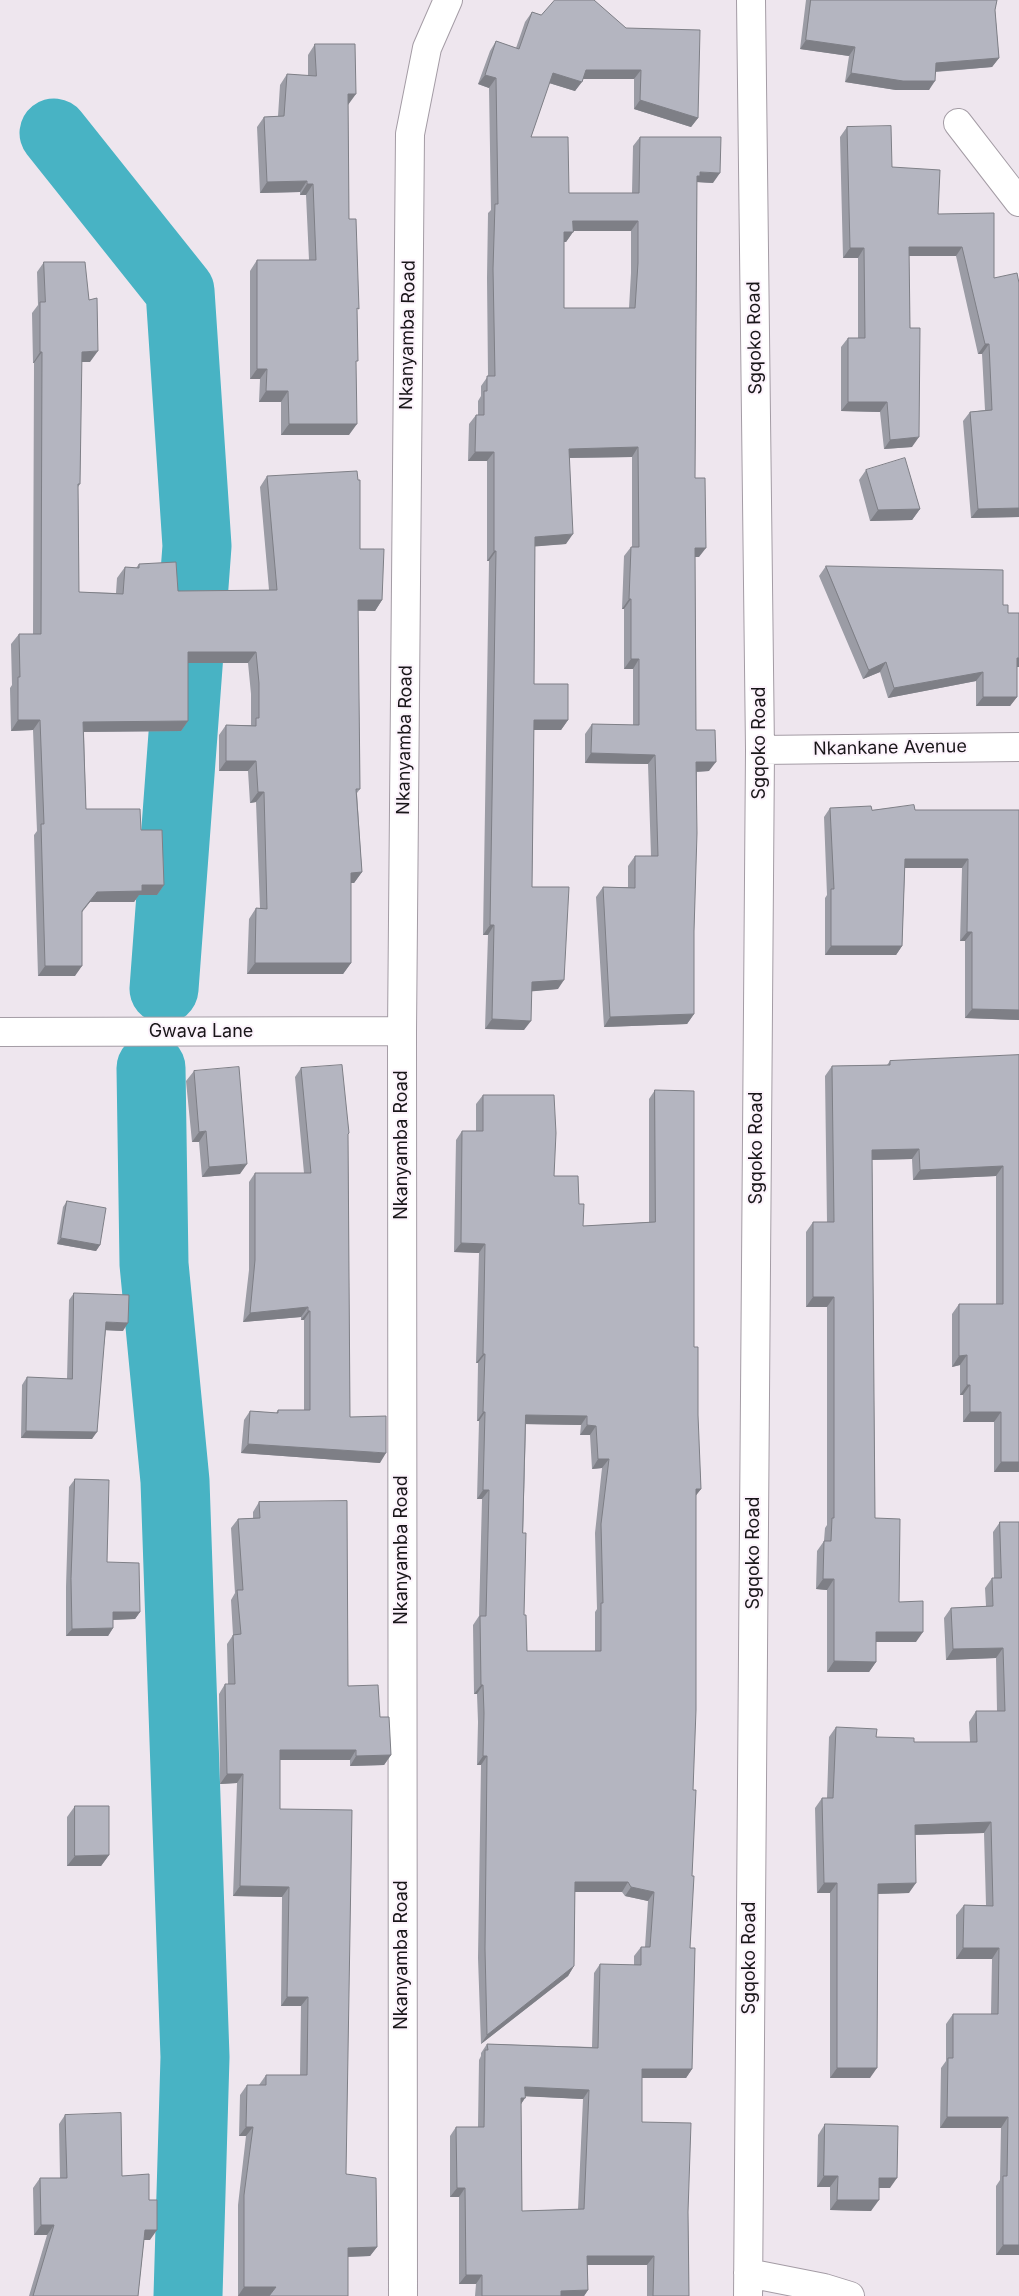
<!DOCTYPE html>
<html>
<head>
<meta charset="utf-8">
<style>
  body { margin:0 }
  canvas { display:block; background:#eee6ee }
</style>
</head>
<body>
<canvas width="1019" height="2296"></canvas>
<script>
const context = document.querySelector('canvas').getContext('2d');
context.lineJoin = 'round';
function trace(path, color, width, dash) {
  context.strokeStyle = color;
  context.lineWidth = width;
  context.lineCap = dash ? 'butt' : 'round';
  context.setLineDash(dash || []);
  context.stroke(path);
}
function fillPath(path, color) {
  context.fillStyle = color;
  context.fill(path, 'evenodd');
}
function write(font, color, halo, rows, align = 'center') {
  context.font = font + ' Inter,sans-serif';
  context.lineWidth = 4;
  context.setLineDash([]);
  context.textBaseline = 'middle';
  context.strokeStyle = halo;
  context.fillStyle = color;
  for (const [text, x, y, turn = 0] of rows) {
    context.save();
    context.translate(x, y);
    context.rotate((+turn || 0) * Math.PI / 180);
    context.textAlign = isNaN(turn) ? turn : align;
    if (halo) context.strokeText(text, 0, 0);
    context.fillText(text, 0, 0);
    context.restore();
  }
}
const river = new Path2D(`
  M54,133l126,158 17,255 -33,443
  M151,1068l3,196 21,217 20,576 -7,239`);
const minor = new Path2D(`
  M958,123l61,79
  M760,750l259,-3
  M0,1032l402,-1
  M748,2273l76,15 26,8
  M403,2296l-1,-1265 8,-897 17,-86 21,-48
  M748,2296l12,-1546 -9,-750`);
const wall = new Path2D(`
  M594,0l104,118 -7,9 -57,-18v-30h-51l-8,12 -26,-8 -18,54 38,56h63l1,-47 7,-9 73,46 -16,-1 -2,296 4,79h-4l1,173 13,41 -12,1 -3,159v83l-7,10 -83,3 -8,-130 7,-10h25v-21l7,-10h16l-3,-92 -63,-1v-29l7,-10 41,1v-56h-9v-60h-2l2,-53 7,-9h1v-90l-62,1 -4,86 -31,2 -1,138 34,36 -7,10h-27l-2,157 26,102 -26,2 -8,39 -39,-1 3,-94h-5l6,-374h-2v-100h-19l1,-37 7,-9h2v-14l3,-5v-10l7,-10 -1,-98 1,-65 3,-3 -2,-122 -11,-4 12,-33 6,-10 20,7 9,-26 7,-10 9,3zM573,231h58v42l-2,35h-65v-66h2l7,-10z
  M806,0h191l-2,10 4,48 -7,9 -56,5 -7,18h-33l-51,-8 4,-26 -49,-7z
  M315,44l33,61 1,114 8,92 -1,52 -7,72h-68v-33h-22l1,-23h-10v-108l7,-11h52l-3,-65h-6v-3l-40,1 -3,-66 7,-10 14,-1 2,-31 7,-11 21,2v-21z
  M847,127l45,40 46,47 56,64 25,239 -48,1 -8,-97 7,-9 15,-2 -3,-56h-4l-22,-98h-47l3,191 -28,2 -4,-37 -39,-1v-64l7,-9h10v-80h-15l-3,-121z
  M44,262l46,100h-9l-1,122 -2,3 1,105 37,1 1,-15 8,-11 11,1 3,-4 39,27 91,-1 -9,-103 7,-11 93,73 22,51 -7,11h-17l2,178 -3,4 5,79 -8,11h-3v80l-8,11h-96l2,-55 7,-11h4l-4,-106 -6,1 -2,-32h-29v-36l7,-10h25v-31l-3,-31h-60v58l-7,10 -97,1 2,77 55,21 23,55 -7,10h-18l-5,7h-44l-8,10 -7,64h-37l-4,-141 3,-4 -4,-101 -22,1 -1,-43 2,-3 -1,-41 8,-10h14l1,-271h-1l-1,-50 6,-8 -1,-33z
  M866,470l54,39 -8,11 -42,1 -11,-41z
  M826,566l177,39 5,8 11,54h-2v30l-7,9h-34v-25l-88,17 -8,-26 -17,7 -44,-103z
  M830,808l42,2h147v210l-54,-2v-77h-5l2,-73h-57l-3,78 -6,9h-71v-57l2,-3 -3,-78z
  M1019,1055v417h-25v-50h-31v-27h-3v-30l-8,2v-53l7,-10h37v-128l-83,4 -1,-21 -40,1 3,358 24,84 17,40h-40v20l-7,10h-42v-82l-11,-1 1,-38 7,-10 1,-13 2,-3v-218h-21v-75l7,-10h14l-2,-146 7,-10 55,-1 3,-4z
  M301,1068l47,68 2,281 30,46 -139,-10 3,-33 6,-9 26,2 2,-3h26v-90h-3v-3l-58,5 6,-52v-88l6,-9h49l-9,-96z
  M194,1071l46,103 -38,3 -3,-35h-7l-6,-61z
  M655,1090l39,257 7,142 -5,6 -3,295 -3,158 2,121 -6,9h-44v44l46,90 1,84h-42v-31h-60l1,25 -4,6h-109l1,-12h-17v-87h-9v-61l6,-9h22l1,-67 2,-4v-3l6,-9 105,3 2,-74 6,-9 34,1v-9l7,-9h4l3,-46 -23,-5 -3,-4h-47l-1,74 -6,10 -87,68 -3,-86 3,-193h-4l1,-43 -1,-28h-3l-1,-69 6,-9 3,-117h-5l2,-78h-2l1,-58h-2l3,-110 -25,-1 2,-112 6,-9h14v-27l7,-9 96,109 4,22 66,-4v-123zM526,1424l55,1 -1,10h10l2,34 10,-1 -7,65 2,76 -2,3v39h-68l-3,-36 -1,-82zM525,2096l58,3 -5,110 -56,2 -1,-107 4,-6z
  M67,1201l33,44 -4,6 -39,-7 6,-37z
  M74,1293l49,38 -17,-1 -14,109 -71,-1 1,-53 5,-8 40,2 2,-79z
  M75,1479l32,83 33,50 -5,7 -22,1v8l-5,8h-42v-49l3,-100z
  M259,1502l89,184 32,31 11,38 -7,10 -34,1v-6h-70v49l66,365 31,73 -7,9 -22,1v39h-110v-91l8,-69h-7l1,-41 7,-10h12l7,-10h34l1,-69h-20l1,-109 -49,-1 4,-113 -17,1 -1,-90 6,-10h3l-1,-40 6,-9 -2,-35 4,-7 -4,-65 7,-9 15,-1v-6z
  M1000,1522h19v733h-23v-69l4,-6 1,-52h-61l1,-60 5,-7v-37l7,-10h38l1,-55h-36v-44l8,-10h22l-2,-72 -69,2 -6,58 -31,1 -8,184h-40v-185h-13l-2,-85 7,-10h5l2,-61 7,-10 40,10 38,5h56l-1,-20 7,-11h21l-1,-53 -50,2 -2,-42 7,-10 35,-2 -1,-18 7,-10h2l-1,-46z
  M75,1806l34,49 -8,11h-34v-49z
  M65,2115l57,61 28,64h-6l-6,56h-109l18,-61h-13l-1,-47 7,-10h20l-1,-54z
  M825,2124l65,64h-11l-8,23 -41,-1v-23h-13l1,-52z`);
const shadedWall = new Path2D(`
  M806,40l49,7 -6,9 -49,-7z
  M999,58l-7,9 -62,5 6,-9z
  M586,70h55l-7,9h-55z
  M553,73l29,9 -7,9 -29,-9z
  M851,73l84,8 -6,9h-33l-51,-8z
  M485,75l11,3 -7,10 -11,-4z
  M348,94h8l-8,11h-8z
  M640,100l58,18 -7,9 -57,-18z
  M700,172l20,1 -7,10 -17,-1 1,-6z
  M307,181l-7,11 -40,1 7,-11z
  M307,184h6l-7,11h-6z
  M573,221h65l-7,10h-65z
  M564,232h9l-7,10h-9z
  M909,247h53l-6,9h-54z
  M850,248h14l-6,10h-15z
  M985,344h4l-7,10h-4z
  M98,351l-8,11h-16l8,-10z
  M40,352h2l-8,11h-1z
  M257,369h10l-7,10h-10z
  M266,391h22l-7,11h-22z
  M848,402h39l-7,10 -39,-1z
  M289,424h68l-8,11h-68z
  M919,437l-7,10 -28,2 6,-9z
  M638,447l-6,10 -69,1 6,-9z
  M475,452h19l-7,9h-19z
  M1019,508v9l-48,1 7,-9z
  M920,509l-8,11 -42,1 8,-11z
  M573,534l-7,10 -37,3 6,-10z
  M695,548h11l-7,9h-11z
  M494,551h2l-7,10h-2z
  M629,599h2l-7,10h-2z
  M358,600h24l-7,11 -24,-1z
  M188,652h68l-8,11h-68z
  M1017,658h2v9h-8z
  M631,659h8l-6,10h-9z
  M886,662l-6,10 -17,7 6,-9z
  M983,672l-7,9 -88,17 6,-10z
  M983,697h34l-7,9h-34z
  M18,720h22l-7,10 -22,1z
  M534,720h34l-7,10h-34z
  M188,721l-7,10 -105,1 7,-10z
  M591,753l64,2 -7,9 -63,-1z
  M226,761h30l-8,10h-29z
  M696,762h20l-7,9 -19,1z
  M258,792h6l-8,10 -6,1z
  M905,859h63l-6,9h-63z
  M362,872l-8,11h-11l8,-10z
  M142,885h22l-7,10h-18l-5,7h-44l-15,19 22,-29z
  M490,925h4l-6,10h-5z
  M967,932h5l-7,9h-5z
  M831,946h71l-6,9h-71z
  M255,963h96l-8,11h-96z
  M45,966h37l-7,10h-37z
  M564,980l-6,9 -33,3 7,-10z
  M972,1009l47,1v10l-54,-2z
  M694,1014l-7,10 -83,3 6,-10z
  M492,1019l39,2 -7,9 -39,-1z
  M206,1131l-7,11h-7l7,-10z
  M919,1149l-7,10 -47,1 7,-10z
  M247,1164l-7,10 -38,3 7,-10z
  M1003,1166l-7,10 -83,4 7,-10z
  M61,1238l39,7 -4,6 -39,-7z
  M461,1243l24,1 -6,9 -25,-1z
  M813,1297h21l-7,10h-21z
  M308,1307l-7,10 -58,5 7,-9z
  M308,1311h2l-6,9h-3z
  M106,1322l22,1 -5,8 -22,-1z
  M483,1354h2l-7,9h-2z
  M967,1355l-7,10 -8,2 7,-11z
  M967,1385h3l-7,10h-3z
  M483,1412h2l-6,9h-2z
  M970,1412h31l-7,10h-31z
  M526,1415l61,1 -6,9 -61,-1z
  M587,1425l9,1 -6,9h-10z
  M26,1431l71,1 -5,7 -71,-1z
  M248,1444l138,9 -6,10 -139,-10z
  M598,1459h11l-7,9 -10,1z
  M1001,1462h18v10h-25z
  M696,1489h5l-7,9z
  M483,1490h6l-7,9h-5z
  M823,1579h11l-7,11 -11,-1z
  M113,1612h27l-5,7 -27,1z
  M113,1628l-5,8h-42l6,-7z
  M876,1632h47l-7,10h-47z
  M1003,1648l-7,10 -50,2 7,-11z
  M834,1661l42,1 -7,10h-42z
  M481,1685h2l-6,9h-3z
  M280,1750h76l-6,10h-77z
  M391,1755l-7,10 -34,1 6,-10z
  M483,1756h4l-6,9h-4z
  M227,1774h16l-6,9 -17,1z
  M991,1822l-7,11 -76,2 7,-10z
  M109,1855l-8,11h-34l8,-10z
  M575,1882h53l-6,10h-53z
  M824,1883h13l-7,10h-13z
  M916,1883l-7,10 -38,1 7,-10z
  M240,1886l49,1 -7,10 -49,-1z
  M631,1887l23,5 -6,9 -23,-5z
  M963,1948h36l-7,11h-36z
  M574,1966l-6,10 -87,68 6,-9z
  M287,1997h21l-7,9h-20z
  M837,2068h40l-7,10h-40z
  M642,2069h50l-6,9h-50z
  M525,2087l64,3 -6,9 -64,-3z
  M521,2098h4l-6,9z
  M947,2117h61l-7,11h-61z
  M246,2127h7l-7,9h-7z
  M824,2176h14l-8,11h-13z
  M879,2178h18l-7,10h-18z
  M457,2188h8l-6,9h-9z
  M837,2200h42l-8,11 -41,-1z
  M41,2225h13l-7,10h-13z
  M145,2230h12l-7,10h-12z
  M1003,2245h16v10h-23z
  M377,2247l-7,9 -29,1 7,-9z
  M587,2256h67l-7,9h-67z
  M466,2275h16l-6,9h-17z
  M244,2287h32l-6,9h-32z
  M588,2290l-4,6h-27l4,-5z`);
const building = new Path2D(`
  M555,0h39l32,28 74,2 -2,88 -58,-18 1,-30h-55l-4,12 -29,-9 -22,64h37l1,56h70l1,-56h81l-1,36 -20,-1v4h-3l-2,302h10l1,70h-11l1,182h19l1,32h-20l1,71 -3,98v83l-84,3 -7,-130 32,1v-32h23l-3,-101 -64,-2 1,-29 47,1v-66h-8v-60h-2l2,-52h8l-1,-100 -69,2 4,85 -38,3 -1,147h34v36h-34l-2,167h37l-5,93 -32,2 -1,39 -39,-2 2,-94h-4l6,-374h-2v-99h-19l1,-37h8v-24h3v-15h8l-2,-107 2,-65h3l-2,-126 -11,-3 11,-34 23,8 13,-37 9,3zM573,221h65v42l-3,45h-71v-76h9z
  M811,0h186l-2,10 4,48 -63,5 -1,18h-32l-52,-8 4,-26 -49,-7z
  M315,44h40l1,50h-8l1,125h7l3,90 -2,-1 1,53h-2l1,63h-68l-1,-33h-22l1,-22h-10v-109h59l-3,-76h-6v-3l-40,1 -3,-65 20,-1 3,-42 29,2z
  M891,126l1,41 48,3 -2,44 56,-1v65l23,-5 2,10v225l-41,1 -8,-97 22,-2 -3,-66h-4l-23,-97h-53l1,81h10l-1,109 -29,3 -3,-38h-39v-64h17l-1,-90h-14l-3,-121z
  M44,262h41l4,38 8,-2 1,53 -16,1 -2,132h-2l1,108 44,2 2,-27 14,1v-4l37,-2 2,29 99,-1 -10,-114 90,-5 1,9h2v69h24l-2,51h-24l2,189h-4l6,83 -11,1v90h-96l1,-55 11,1 -3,-117h-6l-2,-31h-30v-36l30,1v-8h3v-35l-3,-31h-68v69l-105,1 3,87h54l1,21h21l2,55h-22v6l-45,1 -15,19v55h-37l-4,-142h3l-4,-104h-22v-43h2l-1,-43h22l1,-282h-2v-50h5z
  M905,458l15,51 -42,1 -12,-40z
  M826,566l177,4v35h5v8h11v45h-2v39h-34v-25l-89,16 -8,-26 -17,8z
  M914,805l1,5h104v200l-47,-1v-77h-5l1,-73h-63l-3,87h-71v-57h3l-4,-81 41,-2 1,4z
  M1019,1055v407h-18v-50h-31v-27h-3v-30l-8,1v-52h44v-138l-83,4 -1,-21 -47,1 3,368 25,1 -1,83 24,-1v31h-47v30l-42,-1v-82h-11l1,-38h7l1,-23h2v-221h-21v-75h21l-2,-156 58,-1v-4z
  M342,1065l7,68 -1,1 2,283 36,-1v37l-138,-9 2,-33 28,2v-3h32v-99h-2v-4l-58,6 5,-53v-87h56l-10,-105z
  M239,1067l8,97 -38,3 -3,-36 -7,1 -5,-61z
  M655,1090l39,1v256h4v68l3,74h-5v221l-3,80h3l-4,86h2l-4,72h5l-3,121h-50v53l49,1 -3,89 1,84h-36l1,-40h-67l1,34 -27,1v5h-79v-21h-16l-1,-87h-8l-1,-61h28l1,-77h3l-1,-6 111,4 2,-84 41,1v-18h9l4,-55 -23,-5 -3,-5h-53l-1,84 -87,69 -2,-86 2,-193h-4l1,-43 -1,-28h-2l-1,-69h6l3,-126h-6l2,-78h-2l2,-58h-2l2,-110 -24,-1 1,-112h21v-36h71l2,38 -2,43h24l1,28h5l-1,22 72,-4zM526,1415l61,1v9l9,1 2,33h11l-8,65 2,79h-2v48h-74l-1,-36h-2l2,-82h-3zM525,2087l64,3 -5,119 -62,2 -1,-113h4z
  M67,1201l39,7 -6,37 -39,-7z
  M74,1293l55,2 -1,28 -22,-1 -9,110 -71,-1 1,-54 45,2z
  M75,1479l34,1 -2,82 32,1 1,49h-27v16l-41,1 -1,-50z
  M347,1501l1,185 30,-1 2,32h9l2,38 -35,1v-6h-76v59l72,1 -6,364 30,4 1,69 -29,1v48h-79l7,-9h-32v-92l9,-68h-7l1,-42h19v-10h41l1,-78h-21l2,-110 -49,-1 3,-112h-16l-2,-90h10l-2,-49 8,-1 -4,-44h6l-5,-71 22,-1 -1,-16z
  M1000,1522h19v723h-16v-69h4l1,-59h-61l1,-59h5v-44h45l1,-66h-36l1,-43 29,1 -2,-84 -76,3 1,58 -38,1 -1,184h-40v-185h-13l-2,-85h11l3,-71 41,2 -1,8 38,1v4h63l-1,-31h29l-2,-63 -50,1 -2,-41 42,-2 -1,-28h9z
  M75,1806h34v49l-34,1z
  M121,2113l1,63 27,-2v26h8v30h-12l-7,66h-105l21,-71h-13l-1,-47h27l-2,-63z
  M825,2124l73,2 -1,52h-18v22h-42l1,-24h-14z`);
const streetNames = [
  ["Nkanyamba Road",408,335,-89],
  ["Sgqoko Road",755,338,-91],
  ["Nkanyamba Road",405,740,-89],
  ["Sgqoko Road",760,743,-90],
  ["Nkankane Avenue",890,748,-1],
  ["Gwava Lane",201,1032],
  ["Nkanyamba Road",402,1145,-90],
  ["Sgqoko Road",757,1148,-90],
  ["Nkanyamba Road",402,1550,-90],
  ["Sgqoko Road",754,1553,-90],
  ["Nkanyamba Road",402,1955,-90],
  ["Sgqoko Road",750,1958,-90]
];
trace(river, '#48b3c4', 69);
trace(minor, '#a49ca5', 30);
trace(minor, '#fff', 28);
fillPath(wall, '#9b9ca5');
fillPath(shadedWall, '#7e7f86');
fillPath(building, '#b4b5c0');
trace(building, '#7e7f86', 1);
write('18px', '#191619', '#fcf3fc', streetNames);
</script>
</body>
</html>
